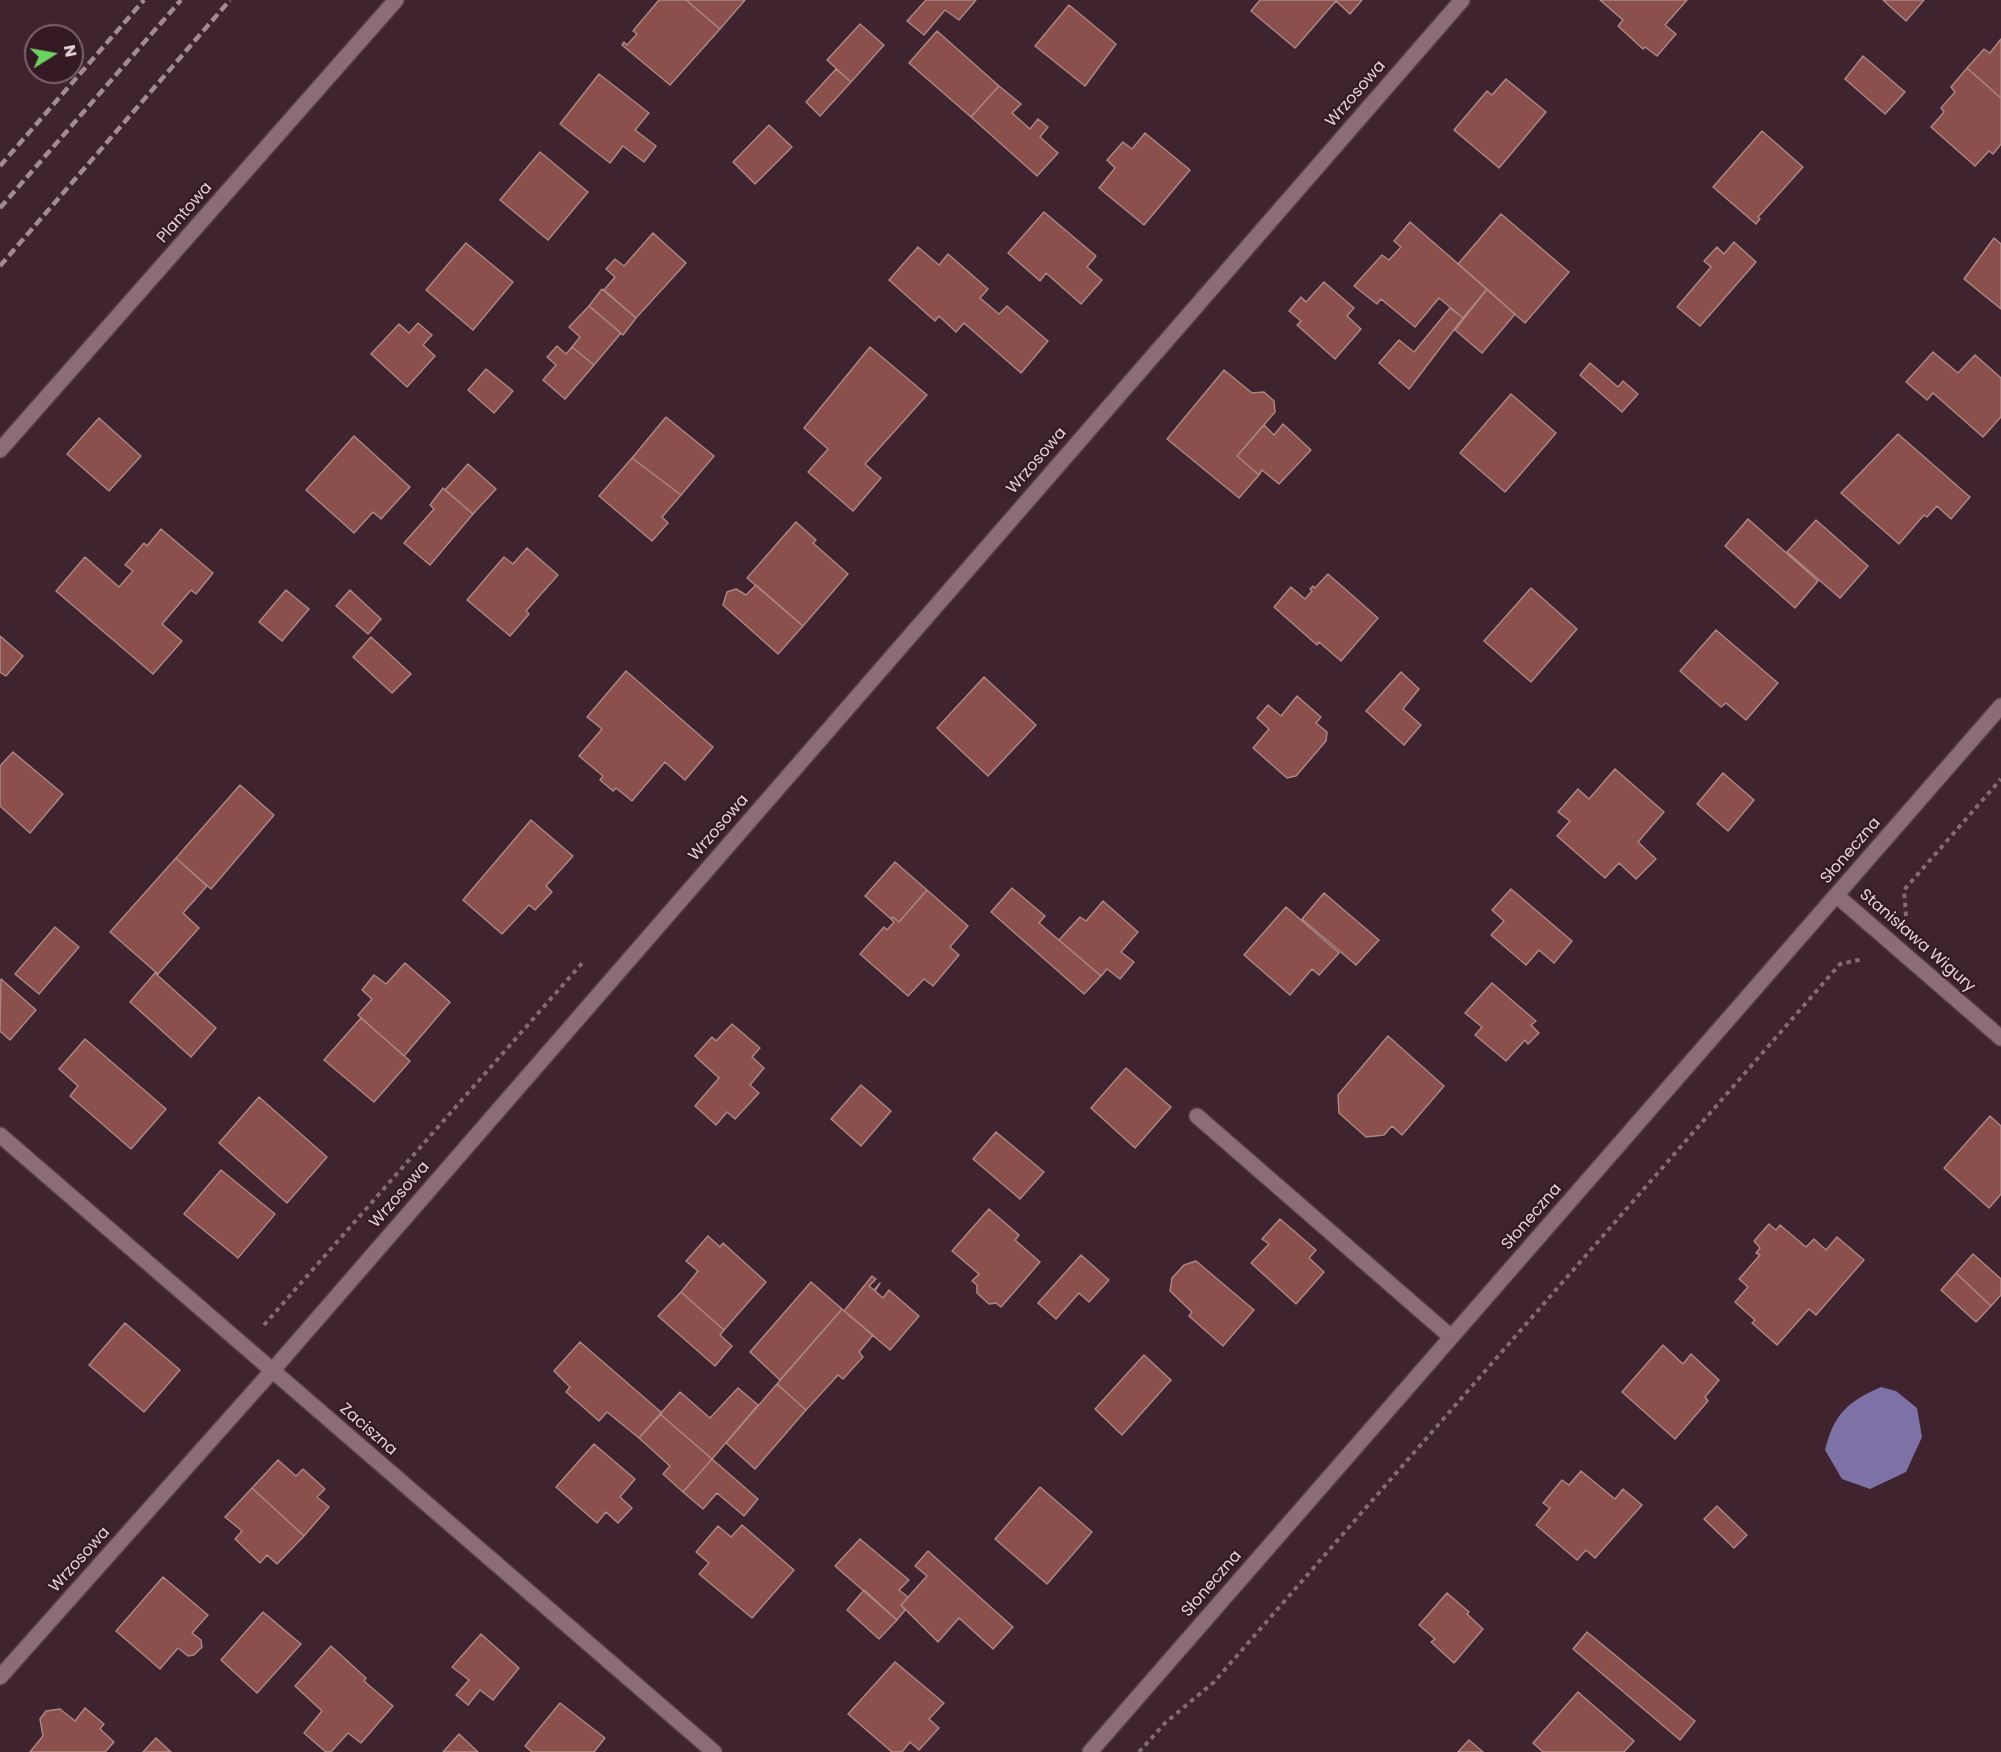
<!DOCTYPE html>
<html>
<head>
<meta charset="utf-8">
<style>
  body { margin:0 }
  #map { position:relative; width:2001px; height:1752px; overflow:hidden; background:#3f232f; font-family:Poppins,sans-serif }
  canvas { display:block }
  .north { position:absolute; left:24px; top:24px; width:60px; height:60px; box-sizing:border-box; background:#351925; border:2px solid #7c636d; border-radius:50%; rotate:79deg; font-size:16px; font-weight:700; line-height:24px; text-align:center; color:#e6d3da }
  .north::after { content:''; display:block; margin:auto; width:21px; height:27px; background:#6cd362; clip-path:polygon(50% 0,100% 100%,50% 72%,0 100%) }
</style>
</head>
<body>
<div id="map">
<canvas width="2001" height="1752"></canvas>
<div class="north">N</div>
</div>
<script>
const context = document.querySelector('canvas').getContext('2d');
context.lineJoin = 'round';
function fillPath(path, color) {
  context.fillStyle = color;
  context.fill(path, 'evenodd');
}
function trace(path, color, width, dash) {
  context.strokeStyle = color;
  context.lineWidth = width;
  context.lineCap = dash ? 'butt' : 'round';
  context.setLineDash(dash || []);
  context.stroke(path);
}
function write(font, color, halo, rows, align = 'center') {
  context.font = font + ' Poppins,sans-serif';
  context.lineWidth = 4.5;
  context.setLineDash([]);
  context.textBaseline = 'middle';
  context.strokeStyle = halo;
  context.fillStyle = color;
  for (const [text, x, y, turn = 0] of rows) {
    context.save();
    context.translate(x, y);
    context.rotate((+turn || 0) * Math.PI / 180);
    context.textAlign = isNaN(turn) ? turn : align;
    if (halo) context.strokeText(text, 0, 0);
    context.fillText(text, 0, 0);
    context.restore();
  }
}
const water = new Path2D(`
  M1881,1387l15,4 21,17 5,29 -16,35 -36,17 -28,-10 -17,-29c9,-36 22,-48 56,-63z`);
const building = new Path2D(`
  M659,0h27l34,29 -50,56 -48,-40 2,-3 3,3 10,-11 -4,-3z
  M686,0h59l-25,29z
  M926,0h50l-17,20 -14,-10 -21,25 -17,-14z
  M1260,0h75l1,1 -41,47 -44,-37z
  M1335,0h27l-12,14z
  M1600,0h87l-22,25 11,9 -19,22 -12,-9 -2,2 -25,-23 5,-6z
  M1883,0h41l-18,21z
  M1069,5l47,39 -31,42 -50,-40z
  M860,24l24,21 -33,37 -24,-22z
  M937,31l62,55 -28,31 -62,-54z
  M2001,39v59l-34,-30 17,-19 6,4z
  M1863,56l42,36 -20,22 -40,-35z
  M1967,68l34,30v46l-8,10 -4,-3 -14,15 -44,-39 13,-15 -3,-4 14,-16 -4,-5z
  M836,69l15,13 -31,34 -14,-14z
  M599,74l50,39 -14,17 21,16 -12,16 -21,-16 -13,17 -50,-39z
  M1506,79l40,33 -47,56 -45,-38 33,-39 5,4z
  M999,86l22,18 -9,9 18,16 8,-10 10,8 -8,10 18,16 -21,23 -66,-59z
  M769,125l23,22 -37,37 -22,-22z
  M1762,131l41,36 -45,50 2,2 -4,5 -43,-37z
  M1145,133l45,37 -46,55 -45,-37 16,-20 -8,-8 16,-18 9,7z
  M540,152l48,40 -40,48 -48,-40z
  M1044,212l52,44 -9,11 15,13 -21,24 -35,-31 -6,8 -32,-28z
  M1501,214l68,58 -44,51 -67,-59z
  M1410,222l77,67 -24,29 -24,-20 -24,29 -34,-28 -4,5 -23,-18 28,-31 7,5 12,-13 -7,-6z
  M653,233l33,30 -50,55 -32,-28 11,-13 -9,-8 9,-10 9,7z
  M1994,238l7,6v65l-37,-30z
  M1734,242l22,20 -56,64 -23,-19 34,-40 -7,-6 13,-14 7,7z
  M466,243l47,39 -40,48 -47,-40z
  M918,247l21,18 9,-11 40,35 -8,9 19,16 8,-8 41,35 -27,32 -57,-50 -8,9 -17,-16 -4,5 -46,-41z
  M1324,282l30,26 -7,8 14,13 -26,30 -38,-34 4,-4 -12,-10 12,-14 5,5z
  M602,289l34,29 -13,17 -34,-29z
  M1487,289l28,25 -33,39 -27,-23z
  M589,306l32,27 -27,32 -22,-18 8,-10 -11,-10z
  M1450,308l13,10 -54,71 -30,-26 20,-23 15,12z
  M418,323l14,12 -9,10 12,11 -28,31 -36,-33 28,-30 10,9z
  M557,346l9,8 6,-7 22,18 -29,34 -22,-19 13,-15 -9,-8z
  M870,347l57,48 -62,69 16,14 -28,33 -45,-39 20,-23 -24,-21z
  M1933,352l25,21 17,-18 26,23v39l-18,20 -50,-44 -6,7 -21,-18z
  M1590,363l28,24 5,-6 15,13 -16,18 -42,-37z
  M486,369l27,22 -19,22 -26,-23z
  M1224,370l28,23 12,-1 10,9 1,11 -38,44 22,19 -20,23 -72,-59z
  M1511,394l45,39 -51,59 -45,-39z
  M666,417l48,39 -33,39 -49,-37z
  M99,418l42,38 -32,35 -42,-37z
  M1283,424l28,26 -32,34 -17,-14 -3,5 -22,-19 27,-31 10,10z
  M1898,434l72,63 -19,22 -14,-13 -10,11 -3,-2 -25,29 -58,-51z
  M354,436l56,51 -29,32 -8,-7 -19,21 -48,-43z
  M632,458l49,37 -19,22 6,6 -16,18 -53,-45z
  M468,464l28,25 -23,25 -28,-24z
  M443,488l30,26 -43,51 -26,-22 30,-34 -4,-4z
  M1748,519l70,62 -23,27 -70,-62z
  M1816,520l52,46 -28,32 -53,-46z
  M796,522l20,18 -3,3 35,31 -45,52 -56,-48z
  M161,529l52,44 -17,21 -5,-4 -29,34 20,17 -29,33 -97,-83 29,-34 34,30 14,-16 -8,-6 19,-22 3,3z
  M527,548l31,27 -32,36 3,3 -19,22 -43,-36 37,-43 9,7z
  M1328,574l50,44 -37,43 -22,-19 -2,3 -43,-38 17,-20 14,12 7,-8 -2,-2 3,-3 2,2z
  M756,585l47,41 -25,28 -55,-49 4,-13 9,-3 10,6z
  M1531,588l46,41 -46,53 -47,-41z
  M286,590l23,19 -27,32 -23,-19z
  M350,590l31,29 -13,15 -32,-28z
  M1716,630l62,53 -32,37 -20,-17 -5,4 -41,-36z
  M0,636l23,20 -17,20 -6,-4z
  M371,637l40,37 -19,19 -39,-36z
  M626,671l87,76 -28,33 -20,-18 -33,39 -16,-13 -3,3 -13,-11 3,-4 -24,-20 23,-27 -15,-12z
  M1401,672l18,17 -16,20 18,16 -17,20 -38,-34z
  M984,677l52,48 -48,51 -51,-48z
  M1297,696l24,21 -5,6 11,9 -1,9 -30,35 -9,2 -34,-30 16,-19 -12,-11 11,-13 13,11z
  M13,752l50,42 -33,39 -30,-27v-40z
  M1615,769l49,43 -26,30 18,17 -20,20 -17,-16 -14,15 -48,-42 13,-15 -12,-9 20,-23 11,10z
  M1723,773l31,27 -26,31 -31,-27z
  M240,785l34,30 -63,74 -35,-31z
  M531,820l42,36 -27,30 6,6 -17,18 -6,-5 -27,29 -39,-34z
  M176,858l31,28 -24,27 16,15 -41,46 -48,-42z
  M895,862l32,28 -28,32 -6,-5 -2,2 -26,-23z
  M1012,888l33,28 -6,7 62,53 -17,18 -93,-82z
  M1511,889l61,52 -18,22 -15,-13 -13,15 -35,-30 13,-14 -12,-11z
  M927,890l41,36 -18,21 9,8 -26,31 -9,-7 -16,17 -48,-42 24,-27 3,3 7,-8 -3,-3 2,-2 6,5z
  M1324,893l55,47 -23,25 -54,-46z
  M1103,901l35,31 -17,20 13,10 -14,17 -13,-10 -6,7 -42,-36 21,-23 6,4z
  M1286,907l53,46 -20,22 -7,-6 -22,26 -46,-40z
  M55,927l24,20 -40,47 -24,-20z
  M405,963l45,39 -46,54 -46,-41 14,-16 -10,-9 12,-15 12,9z
  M155,973l61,55 -25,29 -61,-55z
  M1,979l35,31 -26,30 -10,-9z
  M1492,983l44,38 -5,4 8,8 -11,11 -3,-4 -19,21 -31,-26 7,-8 -17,-14z
  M361,1018l49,43 -36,41 -50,-42z
  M732,1024l28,24 -8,9 12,11 -14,17 9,8 -24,26 -8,-7 -11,13 -21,-19 24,-28 -24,-22 17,-19 4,4z
  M1388,1036l56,50 -42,49 -10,-9 -8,9 -18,2 -27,-24 -1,-18z
  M85,1039l81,70 -35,40 -61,-53 8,-10 -19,-17z
  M1126,1068l45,39 -36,41 -44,-40z
  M861,1085l30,26 -30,35 -30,-27z
  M259,1097l68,60 -40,46 -68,-60z
  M1990,1116l11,10v68l-12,14 -45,-40z
  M996,1132l48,40 -24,27 -47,-40z
  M221,1170l54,44 -37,44 -54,-44z
  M989,1209l30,26 -4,5 25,22 -39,45 -5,-4 -7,1 -12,-11v-8l-5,-4 7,-7 -27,-23z
  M1280,1219l36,31 -7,8 15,14 -28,32 -45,-41 18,-19 -7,-5z
  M1769,1224l7,6 4,-5 26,22 8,-8 12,11 11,-13 27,23 -48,55 -7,-6 -32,36 -25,-22 3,-3 -20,-18 13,-15 -9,-8 21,-24 -4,-2 4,-5 -6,-7z
  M708,1236l12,11 3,-4 43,39 -42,48 -43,-38 17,-21 -12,-10z
  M1973,1254l28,25v16l-10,11 -35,-33z
  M1081,1255l28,25 -20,22 -10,-9 -23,26 -18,-16z
  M1196,1261l58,49 -31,36 -34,-30 3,-4 -22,-21 2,-13 12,-13z
  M1956,1273l35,33 -15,16 -35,-32z
  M872,1276l4,3 -7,7 5,4 6,-7 -5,8 8,7 6,-8 30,26 -29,34 -46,-39z
  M811,1282l31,27 -62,71 -30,-28z
  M681,1292l43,38 -4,5 12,11 -17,20 -57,-50z
  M842,1309l31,26 -14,17 4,5 -20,22 -5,-4 -32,35 -29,-26z
  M125,1323l55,47 -36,42 -55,-47z
  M580,1342l82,71 -23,25 -32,-26 -8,9 -33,-29 4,-5 -16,-16z
  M1663,1345l20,19 8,-10 28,26 -14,17 3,4 -33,38 -53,-47z
  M1144,1355l27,25 -49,55 -27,-26z
  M777,1384l29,26 -51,59 -29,-26z
  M738,1388l20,17 -46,54 -52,-45 20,-22 30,26z
  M660,1414l52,45 -29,33 -20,-18 7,-8 -31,-28z
  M594,1444l41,35 -15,18 12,11 -14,15 -12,-11 -9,11 -41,-36z
  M712,1459l46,40 -14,17 -27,-23 -14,16 -20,-17z
  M278,1460l18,16 7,-7 22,20 -8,8 12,10 -25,29 -52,-48z
  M1581,1471l34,28 8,-10 19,16 -47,53 -9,-8 -9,10 -41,-35 14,-17 -7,-5 19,-23 7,5z
  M1040,1487l52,45 -45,52 -52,-45z
  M252,1488l52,48 -27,28 -10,-9 -7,8 -25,-24 7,-8 -17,-14z
  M1717,1506l30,29 -13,13 -30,-29z
  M742,1525l52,45 -42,48 -53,-44 10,-11 -13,-11 22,-26 13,11z
  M860,1539l49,41 -10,10 9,7 -7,8 4,5 -8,10 -62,-54z
  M928,1551l85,76 -20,22 -34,-31 -21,24 -37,-37 26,-29 -12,-10z
  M163,1577l45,38 -16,18 9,7 1,7 -8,8 -6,1 -10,-8 -18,21 -44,-38z
  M864,1590l33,30 -18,19 -32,-29z
  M1447,1593l22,19 -2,2 16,15 -29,34 -23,-21 4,-3 -16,-14z
  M263,1612l38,32 -44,49 -36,-33z
  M1587,1632l108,89 -15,19 -107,-91z
  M481,1634l38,34 -26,32 -13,-10 -12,15 -12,-10 13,-15 -17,-13z
  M331,1646l35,32 -2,3 29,25 -32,37 -13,-10 -17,19h-5l-22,-19 18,-22 -27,-25z
  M895,1662l49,41 -15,16 10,9 -20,22 -9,-8 -8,10h-10l-44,-38z
  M1578,1692l56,49 -10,11h-81l-10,-9z
  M560,1703l45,35 -11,14h-62l-7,-6z
  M85,1708l19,16 -4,5 14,13 -9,10h-75l13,-16 -3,-17 6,-8 14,-2 15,12z
  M459,1734l19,18h-35z
  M156,1738l15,14h-28z
  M1469,1740l14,12h-25z`);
const path = new Path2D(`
  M1906,916l-2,-26 97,-111
  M264,1325l320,-364
  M1139,1752l26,-29 49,-41 626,-718 23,-5`);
const service = new Path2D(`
  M1197,1116l254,221`);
const minor = new Path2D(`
  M0,450l396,-450
  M1836,895l165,143
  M0,1135l714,617
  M0,1677l272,-306 1190,-1371
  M1090,1752l911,-1046`);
const rail = new Path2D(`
  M0,166l144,-166
  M0,208l181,-208
  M0,266l230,-266`);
const streetNames = [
  ["Wrzosowa",1356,94,-49],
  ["Plantowa",185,213,-49],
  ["Wrzosowa",1037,461,-49],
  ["Wrzosowa",719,828,-49],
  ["Słoneczna",1851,851,-49],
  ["Stanisława Wigury",1917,941,41],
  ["Wrzosowa",400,1195,-49],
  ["Słoneczna",1532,1217,-49],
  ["Zaciszna",368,1430,41],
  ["Wrzosowa",80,1560,-48],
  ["Słoneczna",1212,1584,-49]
];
fillPath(water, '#7d71a6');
fillPath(building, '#8b4f4c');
trace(building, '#ab8683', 1.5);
trace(service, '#573f4a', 18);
trace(minor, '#573f4a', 18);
trace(path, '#836b75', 4, [4.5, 4.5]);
trace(service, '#8d6c79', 15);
trace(minor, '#8d6c79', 15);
trace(rail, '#a18a93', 4.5, [9, 4.5]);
write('16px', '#e6d3da', '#351925', streetNames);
</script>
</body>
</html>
